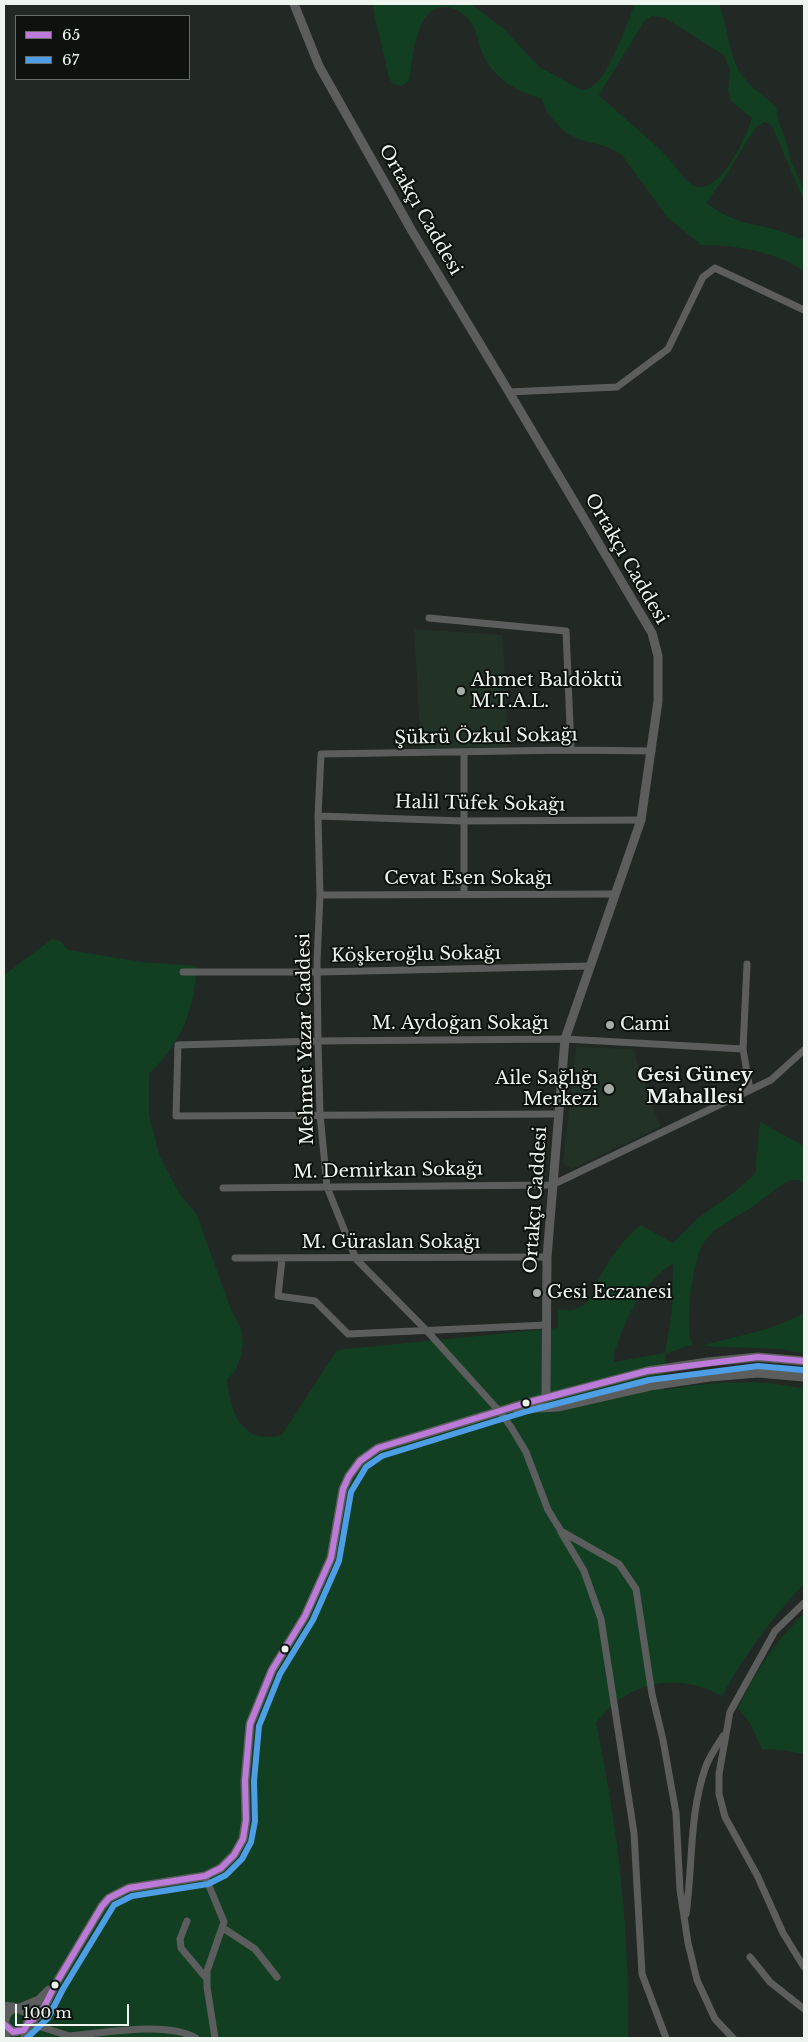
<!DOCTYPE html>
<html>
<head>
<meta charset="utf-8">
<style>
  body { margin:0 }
  #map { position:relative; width:808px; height:2042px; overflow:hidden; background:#222823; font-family:"Libre Baskerville",serif }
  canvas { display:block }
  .frame { position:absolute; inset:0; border:5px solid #edf5ee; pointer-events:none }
  .legend { position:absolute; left:15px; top:15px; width:175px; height:65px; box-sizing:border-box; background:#0d120e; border:1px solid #676d68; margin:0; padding:6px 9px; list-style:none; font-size:15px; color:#edf5ee }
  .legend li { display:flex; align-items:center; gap:10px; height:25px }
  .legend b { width:25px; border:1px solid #676d68 }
  .scale { position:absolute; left:15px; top:2004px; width:114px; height:22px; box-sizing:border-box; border:2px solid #edf5ee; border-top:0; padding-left:6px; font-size:15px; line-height:18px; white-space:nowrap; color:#edf5ee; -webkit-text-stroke:4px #0d120e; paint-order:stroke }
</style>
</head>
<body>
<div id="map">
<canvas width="808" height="2042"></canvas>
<div class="frame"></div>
<ul class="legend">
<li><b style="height:6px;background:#bd7bd9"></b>65</li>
<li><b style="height:6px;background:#4d9ee5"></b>67</li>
</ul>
<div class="scale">100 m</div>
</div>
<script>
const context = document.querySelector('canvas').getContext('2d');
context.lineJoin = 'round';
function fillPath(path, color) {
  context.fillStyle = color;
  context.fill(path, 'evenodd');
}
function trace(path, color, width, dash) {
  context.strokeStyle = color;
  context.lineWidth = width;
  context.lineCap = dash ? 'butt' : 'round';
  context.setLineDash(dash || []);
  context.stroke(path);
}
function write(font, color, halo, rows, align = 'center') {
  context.font = font + ' "Libre Baskerville",serif';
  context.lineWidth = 4;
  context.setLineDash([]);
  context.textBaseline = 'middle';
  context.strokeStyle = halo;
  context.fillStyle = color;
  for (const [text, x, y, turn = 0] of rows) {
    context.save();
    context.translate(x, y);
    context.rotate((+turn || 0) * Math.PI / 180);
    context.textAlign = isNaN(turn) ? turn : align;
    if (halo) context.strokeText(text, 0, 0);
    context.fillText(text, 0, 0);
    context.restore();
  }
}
const built = new Path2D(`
  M414,629l89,6 5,112 -87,2z
  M576,1047l57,2 27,78 -89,42 -8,-6z`);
const green = new Path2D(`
  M372,4h99l33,25 35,38 43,23c7,-1 13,-4 17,-10 14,-16 28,-56 36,-76h84c7,18 9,38 15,56 7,21 26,33 42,46l3,18 5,10 7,27 13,29v11l-31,-73 -3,-4 -6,-2 -8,5 -32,51 -18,25 17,11 19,8 32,7 30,11v30l-22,-11 -25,-8 -28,-5 -28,-1 -33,-27 -47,-64 -16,-8 -25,-6 -15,-8 -17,-18 -7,-16c-26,-6 -50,-22 -60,-48 -4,-10 -4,-21 -11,-29 -6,-8 -16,-14 -26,-14 -30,1 -30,52 -35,74l-7,5 -9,-2 -4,-6zM652,16l13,2 59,37 6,15 -2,21 3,10 21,17c-5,18 -31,74 -55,69 -10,-2 -20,-19 -27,-27 -21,-23 -48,-43 -71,-65l46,-75z
  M52,939l8,2 8,9 75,12 53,4c0,43 -16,78 -47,108v41l10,40 20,38 18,22 34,95 10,18 2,14 -2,14 -5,13 -9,11c3,32 15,66 55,55l55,-85 221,-22v-19c11,3 21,1 29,-7 8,-8 10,-22 16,-31 10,-18 23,-33 37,-46l33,18 24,-24 40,-29 18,-16 5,-52 44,24v36c-5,-2 -9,-3 -15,-1 -13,6 -25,18 -37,26 -17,12 -38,19 -49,37 -10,15 -20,86 -10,100l-28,10 -1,36c46,-8 95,-12 140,-1v195c-32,34 -59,70 -82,112 -45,-25 -95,-15 -126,27 22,104 34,209 32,315h-624v-1063zM673,1263l-1,48 -7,42 -51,9c-1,-7 2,-15 5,-22 10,-30 27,-59 54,-77z
  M804,1314v40l-23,-5 -81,-3 67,-17z
  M804,1613v141l-21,-4 -21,-1 -12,-26 -12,-15c17,-36 38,-67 66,-95z`);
const minor = new Path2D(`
  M509,392l108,-5 51,-38 35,-72 12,-9 89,42
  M429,618l137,13 5,119
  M652,751l-81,-1 -250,4 -3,62 2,79 -3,67 1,79 2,73 7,73 29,72 71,72 72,80 12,16 15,25 22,58 13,21 58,33 17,25 16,105 11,46 13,73 4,77 8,53 9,37 18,39 18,19
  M464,752v142
  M318,816l145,5 178,-1
  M320,895l296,-1
  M747,964l-4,85 7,41
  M183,972h136l270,-6
  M558,1114l-382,2 2,-71 140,-4 247,-2 178,10
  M223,1188l329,-3 219,-105 33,-30
  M235,1258l312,-1
  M282,1259l-4,37 37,5 33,33 199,-9
  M561,1532l23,39 17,48 33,214 8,141 24,64
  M804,1603l-29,28 -45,81 -11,62v20l6,23 32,58 26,58 21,34
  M205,1876l19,46 -17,49v16l8,51
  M686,1914c7,-49 3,-101 20,-148 4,-11 12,-21 17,-30
  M187,1921l-7,18 1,9 26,31
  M223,1928l32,21 22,28
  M750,1957l20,25 34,27
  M28,2023l45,14
  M69,2038l1,-2c35,-3 95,-15 126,2`);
const tertiary = new Path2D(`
  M294,4l25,62 93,165 97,161 143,241 6,23v45l-17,119 -76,219 -18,218 -1,141
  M517,1409l41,-2 92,-21 60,-9 48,-4 46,4
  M4,2006c26,3 27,7 21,32
  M20,2008l19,-8 10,-10
  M4,2024l9,8 11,-2 4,-7 13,-10 14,-28 47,-79 7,-8 20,-10 76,-12 16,-8 13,-13 9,-16 3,-19 -1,-39 5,-57 22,-54 33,-54 26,-58 12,-69 6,-13 11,-15 18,-13 148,-45 121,-32 61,-9 50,-5 46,4
  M6,2038c-1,-12 -5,-26 10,-30`);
const bus1 = new Path2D(`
  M4,2024l9,8 11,-2 4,-7 13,-10 14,-28 47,-79 7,-8 20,-10 76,-12 16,-8 13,-13 9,-16 3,-19 -1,-39 5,-57 22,-54 33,-54 26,-58 12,-69 6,-13 11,-15 18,-13 148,-45 121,-32 111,-14 46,4`);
const bus2 = new Path2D(`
  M27,2038l21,-20 15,-29 51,-84 18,-9 76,-12 18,-9 16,-16 9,-17 4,-21 -1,-40 5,-55 21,-52 33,-54 26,-59 12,-69 15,-25 16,-11 146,-45 121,-31 109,-14 45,4`);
const markers = [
  [461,691,5,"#a6ada7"],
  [610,1025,5,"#a6ada7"],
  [609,1089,6,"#a6ada7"],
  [537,1293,5,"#a6ada7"],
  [526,1403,4.5,"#edf5ee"],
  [285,1649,4.5,"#edf5ee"],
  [55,1985,4.5,"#edf5ee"]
];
const streetNames = [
  ["Ortakçı Caddesi",420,210,60],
  ["Ortakçı Caddesi",626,559,60],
  ["Şükrü Özkul Sokağı",486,737,-1],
  ["Halil Tüfek Sokağı",480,804,1],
  ["Cevat Esen Sokağı",468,879],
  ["Köşkeroğlu Sokağı",416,955,-1],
  ["M. Aydoğan Sokağı",460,1024],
  ["Mehmet Yazar Caddesi",306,1039,-91],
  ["M. Demirkan Sokağı",388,1171,-1],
  ["Ortakçı Caddesi",536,1200,-86],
  ["M. Güraslan Sokağı",391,1243]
];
const poiNames = [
  ["Ahmet Baldöktü",471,681],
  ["M.T.A.L.",471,702],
  ["Cami",620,1025],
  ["Aile Sağlığı",598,1079,"right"],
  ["Merkezi",598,1100,"right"],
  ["Gesi Eczanesi",547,1293]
];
const neighbourhoodNames = [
  ["Gesi Güney",695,1076],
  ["Mahallesi",695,1098]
];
fillPath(built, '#223226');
fillPath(green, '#123f22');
trace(minor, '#5c5e5e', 7);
trace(tertiary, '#5c5e5e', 9);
trace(bus1, '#bd7bd9', 6);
trace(bus2, '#4d9ee5', 6);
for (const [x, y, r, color] of markers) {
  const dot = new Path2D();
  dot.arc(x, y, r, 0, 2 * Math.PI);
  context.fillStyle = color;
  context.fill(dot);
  trace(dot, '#0d120e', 2);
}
write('18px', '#edf5ee', '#0d120e', streetNames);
write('18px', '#edf5ee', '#0d120e', poiNames, 'left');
write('bold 19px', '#edf5ee', '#0d120e', neighbourhoodNames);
</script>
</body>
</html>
